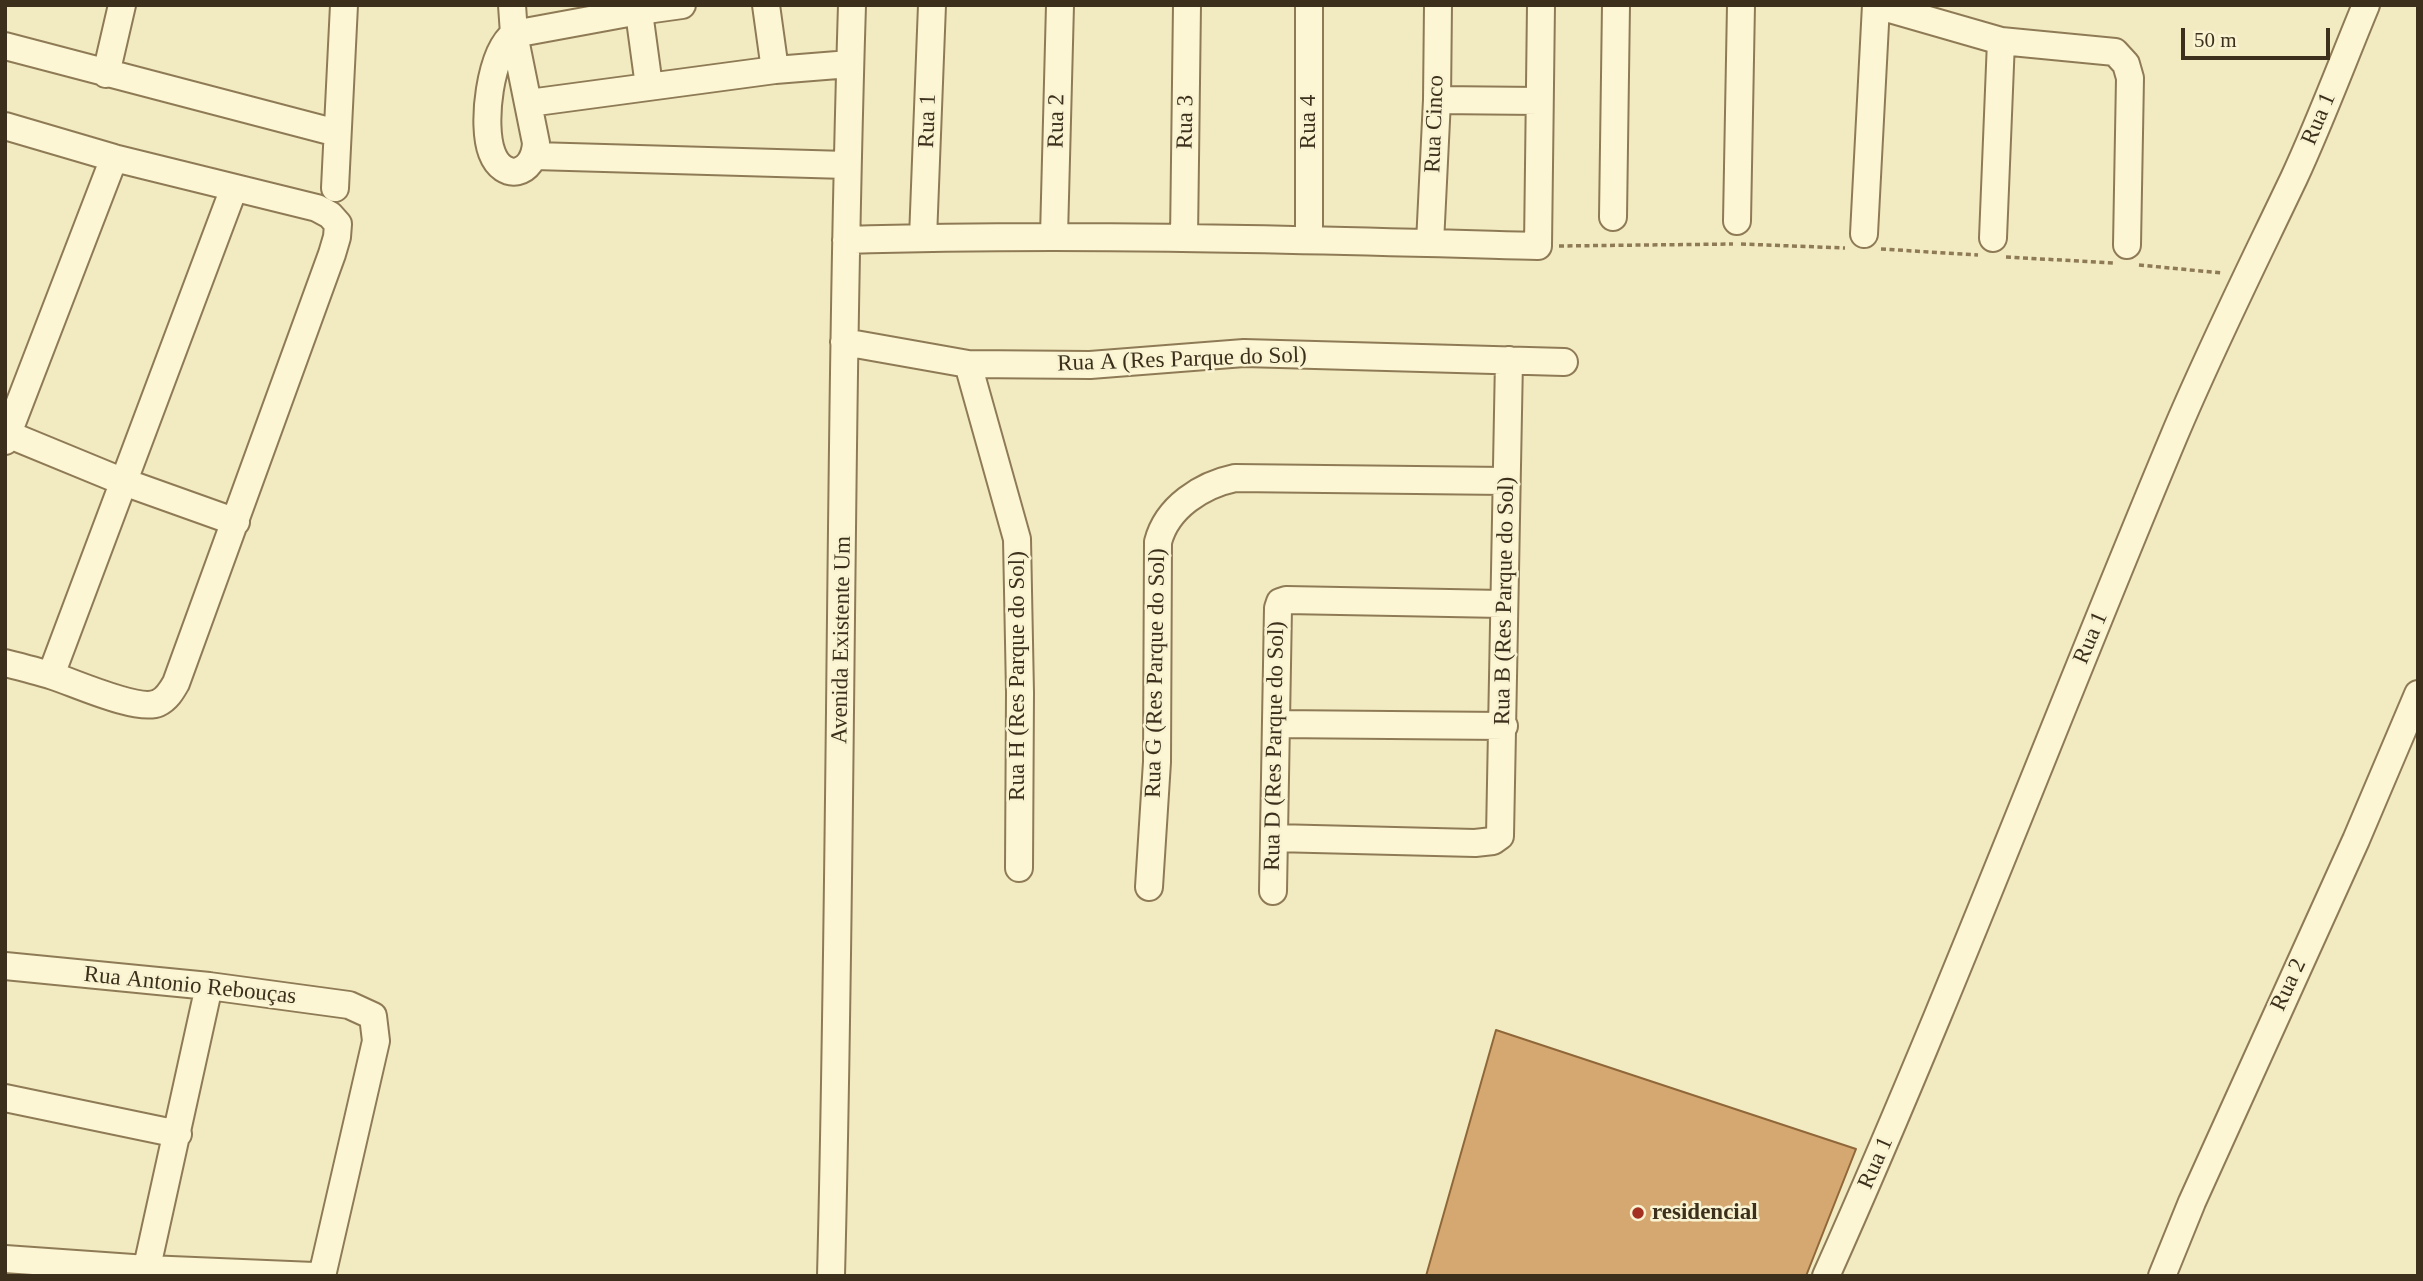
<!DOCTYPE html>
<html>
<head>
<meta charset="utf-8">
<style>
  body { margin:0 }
  #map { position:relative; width:2423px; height:1281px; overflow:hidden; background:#f2eac0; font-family:Georgia,serif }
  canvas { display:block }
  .frame { position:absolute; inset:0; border:7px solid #3c301c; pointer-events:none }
  .scale { position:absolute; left:2181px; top:28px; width:149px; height:32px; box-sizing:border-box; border:4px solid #3c301c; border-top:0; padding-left:9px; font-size:21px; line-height:24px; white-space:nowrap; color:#3c301c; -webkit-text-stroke:5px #f9f3d1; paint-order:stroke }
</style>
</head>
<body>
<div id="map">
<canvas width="2423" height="1281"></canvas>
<div class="frame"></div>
<div class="scale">50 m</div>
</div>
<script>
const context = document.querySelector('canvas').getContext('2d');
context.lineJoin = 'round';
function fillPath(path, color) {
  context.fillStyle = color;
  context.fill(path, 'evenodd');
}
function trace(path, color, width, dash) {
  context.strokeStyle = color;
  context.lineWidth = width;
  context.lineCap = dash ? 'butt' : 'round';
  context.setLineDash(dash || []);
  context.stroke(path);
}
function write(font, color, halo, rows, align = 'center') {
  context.font = font + ' Georgia,serif';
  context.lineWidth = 5;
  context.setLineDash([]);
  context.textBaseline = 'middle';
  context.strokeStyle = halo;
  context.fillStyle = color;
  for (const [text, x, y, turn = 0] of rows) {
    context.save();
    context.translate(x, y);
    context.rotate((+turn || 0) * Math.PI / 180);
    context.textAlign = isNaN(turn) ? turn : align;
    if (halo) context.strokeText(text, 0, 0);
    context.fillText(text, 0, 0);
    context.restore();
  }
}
const building = new Path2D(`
  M1496,1030l360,119 -50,127h-380z`);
const path = new Path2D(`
  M1741,244l104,4
  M1559,246l174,-2
  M1881,249l97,6
  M2006,257l108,6
  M2139,265l83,8`);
const minor = new Path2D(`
  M512,5l2,29 22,109c-2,33 -33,39 -44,10 -11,-28 -2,-101 22,-119l125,-23 43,-6
  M638,5l11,81
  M766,5l9,65
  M1309,5v234
  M5,46l332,87
  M106,74l16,-69
  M1437,100l102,1
  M529,103l246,-33 75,-6
  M5,126l109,32 203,50 13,7 8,9 -1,13 -5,17 -156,429c-4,7 -9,16 -18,20 -20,9 -83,-20 -105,-27 -16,-5 -32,-9 -48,-13
  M535,156l311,9
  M335,188l9,-183
  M1613,217l3,-212
  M1737,221l4,-216
  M1864,234l12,-229 125,36 114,11 11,12 4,14 -3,167
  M1054,236l6,-231
  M923,238l9,-233
  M1184,238l3,-233
  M1993,238l8,-197
  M846,240c230,-7 461,0 692,6l3,-241
  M1430,243l7,-143 1,-95
  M844,342l124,22 122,1 154,-12 320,9
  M968,364l49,175 3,154 -1,175
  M5,433l119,49 112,40
  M5,441l109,-283
  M51,675l183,-487
  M1276,724l228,2
  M1274,838l201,5 18,-2 7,-5 9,-476
  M1149,887l8,-125 1,-220c9,-35 44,-57 77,-64l271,3
  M1273,891l5,-283 2,-6 6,-2 217,4
  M5,966l204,20 140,19 24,11 3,25 -54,235
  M5,1098l173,36
  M5,1259l142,10 167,7
  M145,1276l64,-290
  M831,1276c11,-424 8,-847 21,-1271
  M1826,1276c124,-277 231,-561 348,-840 37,-88 79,-172 120,-258 26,-56 48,-115 72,-173
  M2162,1276l30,-74 164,-362 62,-146`);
const markers = [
  [1638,1213,7,"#a33020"]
];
const streetNames = [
  ["Rua 1",2319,119,-67],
  ["Rua 1",928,121,-88],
  ["Rua 2",1057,121,-89],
  ["Rua 3",1186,122,-89],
  ["Rua 4",1309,122,-90],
  ["Rua Cinco",1435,124,-88],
  ["Rua A (Res Parque do Sol)",1182,360,-2],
  ["Rua B (Res Parque do Sol)",1505,601,-89],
  ["Rua 1",2091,638,-67],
  ["Avenida Existente Um",842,640,-89],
  ["Rua G (Res Parque do Sol)",1156,673,-89],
  ["Rua H (Res Parque do Sol)",1018,676,-90],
  ["Rua D (Res Parque do Sol)",1275,746,-89],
  ["Rua 2",2289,985,-65],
  ["Rua Antonio Rebouças",190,986,6],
  ["Rua 1",1876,1163,-66]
];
const poiNames = [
  ["residencial",1652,1213]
];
fillPath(building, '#d5a872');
trace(building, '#8f6739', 2);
trace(minor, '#8e7b56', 30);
trace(path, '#8e7b56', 3.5, [5, 3.5]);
trace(minor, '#fcf6d4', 26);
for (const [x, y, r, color] of markers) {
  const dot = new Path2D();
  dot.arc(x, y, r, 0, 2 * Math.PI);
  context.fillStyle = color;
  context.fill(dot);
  trace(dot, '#f9f3d1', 2.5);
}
write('23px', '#3c301c', '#f9f3d1', streetNames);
write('bold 23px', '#3c301c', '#f9f3d1', poiNames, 'left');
</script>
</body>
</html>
